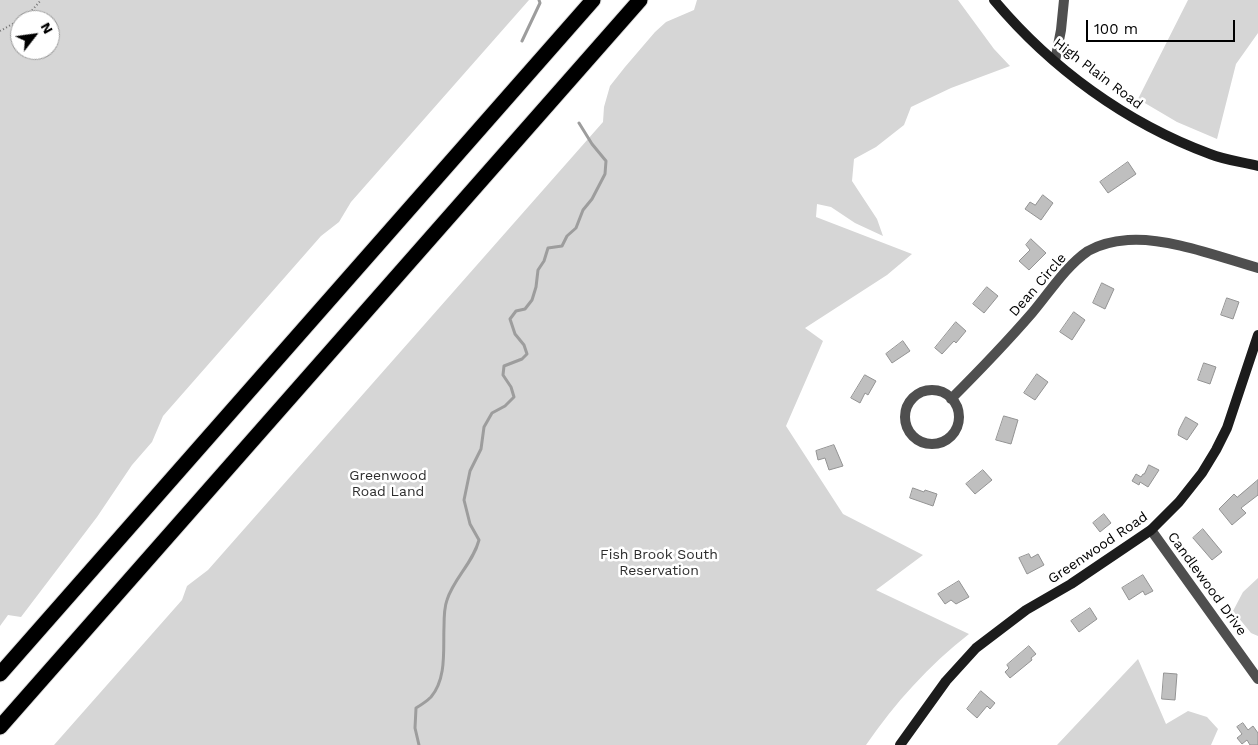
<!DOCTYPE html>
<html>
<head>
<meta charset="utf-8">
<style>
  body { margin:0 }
  #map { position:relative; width:1258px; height:745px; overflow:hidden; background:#fff; font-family:"Work Sans",sans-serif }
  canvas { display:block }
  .north { position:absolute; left:10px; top:10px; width:50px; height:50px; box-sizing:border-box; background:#fff; border:1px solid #999; border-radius:50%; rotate:60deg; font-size:14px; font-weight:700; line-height:20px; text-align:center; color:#000 }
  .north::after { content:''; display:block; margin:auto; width:18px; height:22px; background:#000; clip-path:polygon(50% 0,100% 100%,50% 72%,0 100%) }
  .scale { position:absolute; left:1086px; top:20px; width:149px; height:22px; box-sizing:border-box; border:2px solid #000; border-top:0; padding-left:6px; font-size:15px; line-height:18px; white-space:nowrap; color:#000; -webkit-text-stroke:4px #fff; paint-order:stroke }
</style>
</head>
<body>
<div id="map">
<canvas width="1258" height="745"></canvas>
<div class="north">N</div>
<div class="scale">100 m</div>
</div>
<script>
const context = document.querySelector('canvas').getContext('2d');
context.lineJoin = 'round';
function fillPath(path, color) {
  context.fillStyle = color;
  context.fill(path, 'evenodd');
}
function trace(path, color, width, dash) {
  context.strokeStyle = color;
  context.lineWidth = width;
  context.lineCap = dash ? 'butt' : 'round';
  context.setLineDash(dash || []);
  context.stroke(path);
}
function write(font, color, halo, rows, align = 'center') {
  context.font = font + ' "Work Sans",sans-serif';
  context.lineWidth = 5;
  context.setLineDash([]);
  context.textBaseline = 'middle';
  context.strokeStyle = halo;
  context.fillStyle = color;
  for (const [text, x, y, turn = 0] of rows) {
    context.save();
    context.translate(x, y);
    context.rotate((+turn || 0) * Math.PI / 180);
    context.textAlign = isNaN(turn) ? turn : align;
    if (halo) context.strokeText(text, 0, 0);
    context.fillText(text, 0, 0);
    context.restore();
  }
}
const green = new Path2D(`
  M0,0h529l-178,202 -12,20 -18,14 -158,180 -11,26 -20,23 -35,52 -76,100 -13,-2 -8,11zM20,20h30v30h-30z
  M697,0h261l36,49 16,17 -59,22 -40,19 -7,18 -28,22 -22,12 -2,22 25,38 6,17 -28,-13 -24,-16 -14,-3 -1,13 96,37 -25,21 -82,53 18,13 -37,85 57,88 80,41 -47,35 93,44c-40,31 -74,69 -103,111h-812l128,-145 5,-14 21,-16 395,-448 1,-15 6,-21 15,-19 30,-35 11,-10 28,-12z
  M1188,0h70v33l-22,31 -19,75 -40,-17 -39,-23z
  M1258,578v58l-7,-3 -18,-22 10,-19z
  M1138,659l28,65 22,-13 19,6 11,12 -7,16h-154z`);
const stream = new Path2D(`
  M522,41l18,-38 -1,-3
  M419,745l-4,-17 1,-20c5,-3 11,-7 15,-11 16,-19 12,-48 13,-70 0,-9 0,-19 3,-27 7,-22 26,-37 32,-60l-9,-16 -6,-24 6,-29 11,-22 3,-22 8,-14 13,-7 9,-9 -3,-10 -8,-12 1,-9 18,-7 5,-5 -3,-9 -9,-11 -5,-15 6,-8 9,-2 7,-9 4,-13 2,-17 6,-9 4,-13 14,-2 5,-10 9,-8 7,-18 9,-11 13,-25 1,-13 -14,-17 -13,-21`);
const building = new Path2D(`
  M1128,162l8,12 -28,19 -8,-11z
  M1043,195l10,8 -12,17 -16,-11 5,-7 5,3z
  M1031,239l15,14 -17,17 -10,-9 11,-11 -4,-5z
  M1102,283l12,6 -9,20 -12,-6z
  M987,287l11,9 -14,17 -11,-9z
  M1227,298l12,4 -6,17 -12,-4z
  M1074,312l11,8 -13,20 -12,-8z
  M956,322l10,9 -10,12 -2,-2 -12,13 -7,-6z
  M903,341l7,10 -18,12 -6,-9z
  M1204,363l12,4 -6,17 -12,-4z
  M1037,374l11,8 -13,18 -11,-7z
  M865,375l11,6 -8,14 -3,-2 -5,10 -9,-5z
  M1004,416l14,4 -7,24 -15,-4z
  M1186,417l12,7 -11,16 -9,-5 1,-5z
  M834,445l9,21 -14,4 -4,-12 -7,2 -2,-9z
  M1149,465l10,5 -11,17 -8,-5 -1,3 -7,-4 4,-7 5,3 2,-3h1z
  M983,470l9,10 -17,14 -9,-10z
  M1258,480v15l-17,13 5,5 -14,12 -13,-16 15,-15 3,3z
  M913,488l11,4 1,-2 12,4 -4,12 -23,-8z
  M1104,514l7,9 -11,9 -7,-9z
  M1203,529l19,23 -10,8 -19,-22z
  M1029,554l2,4 7,-4 6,11 -17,9 -8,-16z
  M1143,575l10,16 -8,4 -2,-4 -14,9 -7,-12z
  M959,581l10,16 -13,7 -5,-4 -6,4 -7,-10z
  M1090,608l7,11 -18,13 -8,-11z
  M1029,646l7,8 -5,4 1,2 -22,18 -5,-6 4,-4 -2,-3z
  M1164,673l13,1 -2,26 -13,-1z
  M981,691l14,12 -5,6 -3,-3 -10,12 -10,-9z
  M1243,723l5,7 5,-4 5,7v12h-8l-3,-5 -5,4 -5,-6 5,-4 -5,-7z`);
const path = new Path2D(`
  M0,31l28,-16 13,-15`);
const street = new Path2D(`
  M1055,61l6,-31 3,-30
  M905 417a27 27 0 1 1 54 0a27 27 0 1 1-54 0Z
  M951,399c28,-28 55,-56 81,-86 17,-20 34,-47 56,-62 12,-7 27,-10 40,-11 39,-3 92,17 130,28
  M1151,530l107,149`);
const secondary = new Path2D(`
  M994,0c57,68 132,123 216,154 15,6 32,8 48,12
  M900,745l46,-64 30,-33 50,-38 45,-26 80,-54 28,-28 23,-29 14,-23 11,-22 31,-93`);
const highway = new Path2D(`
  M0,674l593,-674
  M0,727l640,-727`);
const streetNames = [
  ["High Plain Road",1098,74,37],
  ["Dean Circle",1038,285,-49],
  ["Greenwood Road",1098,548,-34],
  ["Candlewood Drive",1207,584,54]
];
const parkNames = [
  ["Greenwood",388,476],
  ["Road Land",388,492],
  ["Fish Brook South",659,555],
  ["Reservation",659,571]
];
fillPath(green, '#d6d6d6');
trace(stream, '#9d9d9d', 3);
fillPath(building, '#bfbfbf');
trace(building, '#939393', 1);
trace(highway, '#dbdbdb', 17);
trace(path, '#717171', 2, [1, 2.5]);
trace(street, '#4f4f4f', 10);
trace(secondary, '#1c1c1c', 10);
trace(highway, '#000', 15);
write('14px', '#000', '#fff', streetNames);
write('14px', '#2d2d2d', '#fff', parkNames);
</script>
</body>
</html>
